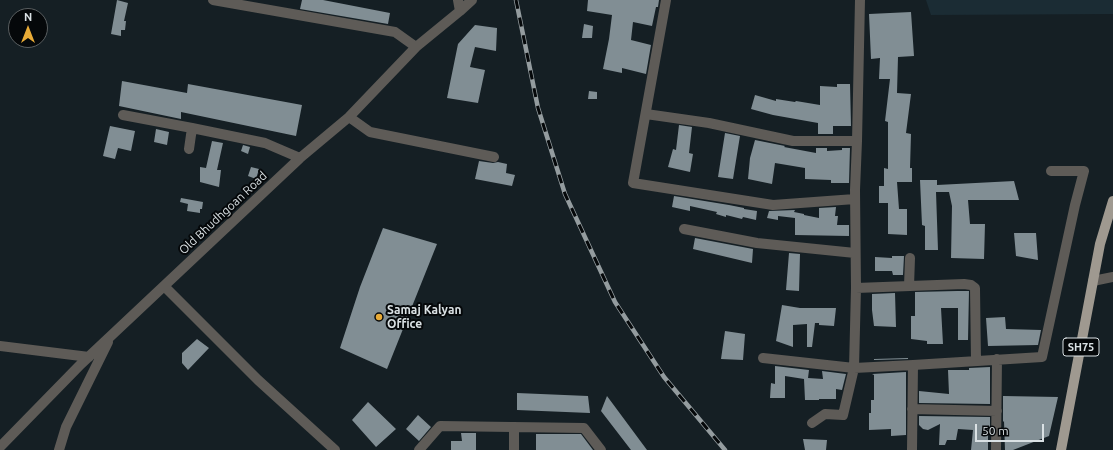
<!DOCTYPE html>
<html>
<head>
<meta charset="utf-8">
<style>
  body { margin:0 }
  #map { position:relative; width:1113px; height:450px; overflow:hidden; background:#151f24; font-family:Ubuntu,sans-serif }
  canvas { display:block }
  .north { position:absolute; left:8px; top:8px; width:40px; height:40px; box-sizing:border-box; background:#05080a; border:1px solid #5a5f61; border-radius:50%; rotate:0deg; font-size:11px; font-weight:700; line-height:16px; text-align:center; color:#dae1e4 }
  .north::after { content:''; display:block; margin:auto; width:14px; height:18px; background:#e8ab37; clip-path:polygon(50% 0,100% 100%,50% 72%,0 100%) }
  .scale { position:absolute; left:975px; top:424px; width:69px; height:18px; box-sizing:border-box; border:2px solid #dae1e4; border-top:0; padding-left:5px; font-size:12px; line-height:14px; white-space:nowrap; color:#dae1e4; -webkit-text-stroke:3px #05080a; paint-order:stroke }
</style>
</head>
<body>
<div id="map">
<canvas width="1113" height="450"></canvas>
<div class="north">N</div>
<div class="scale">50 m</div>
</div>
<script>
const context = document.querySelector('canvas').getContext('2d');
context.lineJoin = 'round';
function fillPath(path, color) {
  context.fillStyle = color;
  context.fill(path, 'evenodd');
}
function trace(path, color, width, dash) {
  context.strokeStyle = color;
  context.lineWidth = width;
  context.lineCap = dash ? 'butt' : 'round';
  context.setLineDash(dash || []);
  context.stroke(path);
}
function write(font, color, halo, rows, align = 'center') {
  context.font = font + ' Ubuntu,sans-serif';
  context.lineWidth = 4;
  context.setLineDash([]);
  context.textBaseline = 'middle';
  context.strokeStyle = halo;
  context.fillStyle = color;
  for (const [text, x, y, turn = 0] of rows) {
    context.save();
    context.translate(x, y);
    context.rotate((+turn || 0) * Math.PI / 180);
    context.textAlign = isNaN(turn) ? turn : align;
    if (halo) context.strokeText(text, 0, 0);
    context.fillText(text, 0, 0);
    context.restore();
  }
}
const built = new Path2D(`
  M926,0h187v14l-182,1z`);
const building = new Path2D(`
  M117,0l11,3 -4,18h2l-1,9h-4v6l-10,-2z
  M302,0h21l67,13 -2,11 -88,-15z
  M588,0h71l-1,7h-2l-4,19 -19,-4 -2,18 20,5 -5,29 -24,-6v5l-19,-4 6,-30 3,-24 -25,-4z
  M911,12l3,44 -16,1 -1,36 14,1 -5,39 5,1 -1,34h2v14h-15l2,27h8v26l-19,-1v-31h-9v-17h5v-18l4,1v-47l-3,-1 5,-42h-11l1,-21 -9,1 -2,-45z
  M584,24l9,2 -1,12h-10z
  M475,25l22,3 -1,23 -21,-4 -5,20 15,3 -7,33 -31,-5 11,-54z
  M122,81l65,12 1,-9 114,21 -6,31 -115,-24v7l-62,-13z
  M837,84h13l1,42h-18v8h-15v-11l-45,-8 -22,-6 4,-14 21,6v-2l19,3 1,-1 24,4v-19l17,1z
  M589,91l8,1v7h-9z
  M679,125l13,2 -3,26 4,1 -3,18 -22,-5 5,-18 3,1z
  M110,126l25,5 -4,20 -13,-3 -3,11 -12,-3z
  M156,129l13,3 -2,13 -13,-3z
  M725,133l15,3 -7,43 -15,-2z
  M755,140l30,6 -1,1 32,6v-5h11v3l15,-1v-2h8l-1,35h-18v-3l-26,-1v-11l-30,-5 -3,21 -24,-5 2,-21z
  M212,141l11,2 -6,27h4l-2,17 -19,-5v-15l6,1z
  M243,145l7,2 -2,7 -7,-3z
  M479,161l14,2 5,-1 9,2 -1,9 9,2 -3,11 -37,-7z
  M251,167l8,2 -3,10 -8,-3z
  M920,180h17v5l77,-4 5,19h-51l2,24h15l-1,35 -33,-1 1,-52 -3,-14h-13l2,58h-13v-24l-3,-1z
  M674,196l55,9 15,3v1l13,2 -1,9 -13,-3 -1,2 -16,-4v2l-10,-3 1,-2 -27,-6v5l-18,-4z
  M181,198l22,4 -1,7h-2v4l-13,-2 1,-7 -8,-2z
  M836,207l-1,9h3l-1,9h12v11l-54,-1v-17l-17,-2v4l-11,-2 2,-7 26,-1 -1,2 10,2v1l15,3v-10z
  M383,228l54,16 -50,125 -47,-21 20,-61z
  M1014,233h22l2,27 -22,-4z
  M695,238l58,11 -1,14 -59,-14z
  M789,253l11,1 -1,37 -13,-1z
  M892,256h12l-1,19h-10l-1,-4h-17v-14l17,1z
  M957,291h12l-1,49h-10v-32h-17l2,36h-16v-3l-16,-2v-23h4v-24z
  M895,293l1,34 -22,-1 -2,-16v-16z
  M782,305l18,3h36l-2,18 -15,-1v-2h-4l-3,24h-5v-23l-14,1v22l-17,-6z
  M1005,317l1,12 35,1 -3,15 -50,1 -2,-28z
  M725,331l20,3 -2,26 -22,-1z
  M197,339l12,9 -21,22 -6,-7v-10z
  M908,358v1l-34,1v-1z
  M775,366l34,4 -1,8 15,1 -1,-8 24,3 -4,16 -6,-1v10h-17v1h-14l-1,-21 -19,-3v22h-15l1,-15 4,1z
  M990,367v37l-71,-1v-12l30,3 -1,-24h21v-2z
  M906,372v63l-15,1v-7l-22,1v-17h2v-13h3v-25l-2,-1z
  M517,393l71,3 2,17 -73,-3z
  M607,396l40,54h-16l-30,-39z
  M1003,396l55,1 -9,39 -36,14h-8l-1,-29 -1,1z
  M368,402l28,27 -20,18 -24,-27z
  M418,415l13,12 -12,14 -13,-12z
  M919,416l71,1v12l-2,1v20h-17l2,-20 -15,-1 -2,11h-9l-2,5h-6l1,-21 -12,6 -5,-1 -4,-4z
  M461,433h15v17h-25v-9h11z
  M536,434h45l12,16h-57z
  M803,439l24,1 -1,10h-21z`);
const street = new Path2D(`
  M213,0l182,32 21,15
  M666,0l-33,183 140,22 82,-6
  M460,11l12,-11
  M646,114l63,9 84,18h64l-2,49 1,98
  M123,115l69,13
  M349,117l21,15 124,25
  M857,141l3,-141
  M189,149l3,-21 73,15 35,15
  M684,229l73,14 98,10
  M1093,281l20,-4
  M164,286l94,94 77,70
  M909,286l1,-28
  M0,346l89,11
  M763,358l91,10 2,-80 108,-4 7,1 4,3 1,73
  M912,409l85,2
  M812,423l13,-9 18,1 11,-47 59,-3 129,-8 33,-152 9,-34h-33
  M514,427v23
  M0,447l81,-83 219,-206 49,-41 67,-70 44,-36 -2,-11
  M59,450l7,-23 42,-85
  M419,450l21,-24 144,2 17,22
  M912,450l1,-85
  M996,450l1,-91`);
const primary = new Path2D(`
  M1061,450l39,-206 13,-43`);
const rail = new Path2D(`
  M516,0l22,108 27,86 50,108 49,75 61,73`);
const markers = [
  [379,317,4,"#e8ab37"]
];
const shields = [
  [1081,347,36]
];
const shieldNames = [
  ["SH75",1081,347]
];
const streetNames = [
  ["Old Bhudhgoan Road",223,213,-43]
];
const poiNames = [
  ["Samaj Kalyan",387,310],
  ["Office",387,324]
];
fillPath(built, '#1b2c34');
fillPath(building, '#818e94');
trace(street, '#5e5b57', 10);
trace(primary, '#9f9990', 10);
trace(rail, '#949c9f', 4.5);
trace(rail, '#05080a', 3, [9]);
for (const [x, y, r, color] of markers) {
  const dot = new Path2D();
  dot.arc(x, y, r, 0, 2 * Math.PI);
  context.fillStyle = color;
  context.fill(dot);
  trace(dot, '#05080a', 1.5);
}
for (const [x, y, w] of shields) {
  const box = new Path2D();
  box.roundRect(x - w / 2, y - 9, w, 18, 3);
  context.fillStyle = '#05080a';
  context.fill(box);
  trace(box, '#dae1e4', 1);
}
write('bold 11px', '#dae1e4', null, shieldNames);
write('12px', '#dae1e4', '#05080a', streetNames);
write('bold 12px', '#dae1e4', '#05080a', poiNames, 'left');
</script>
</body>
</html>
